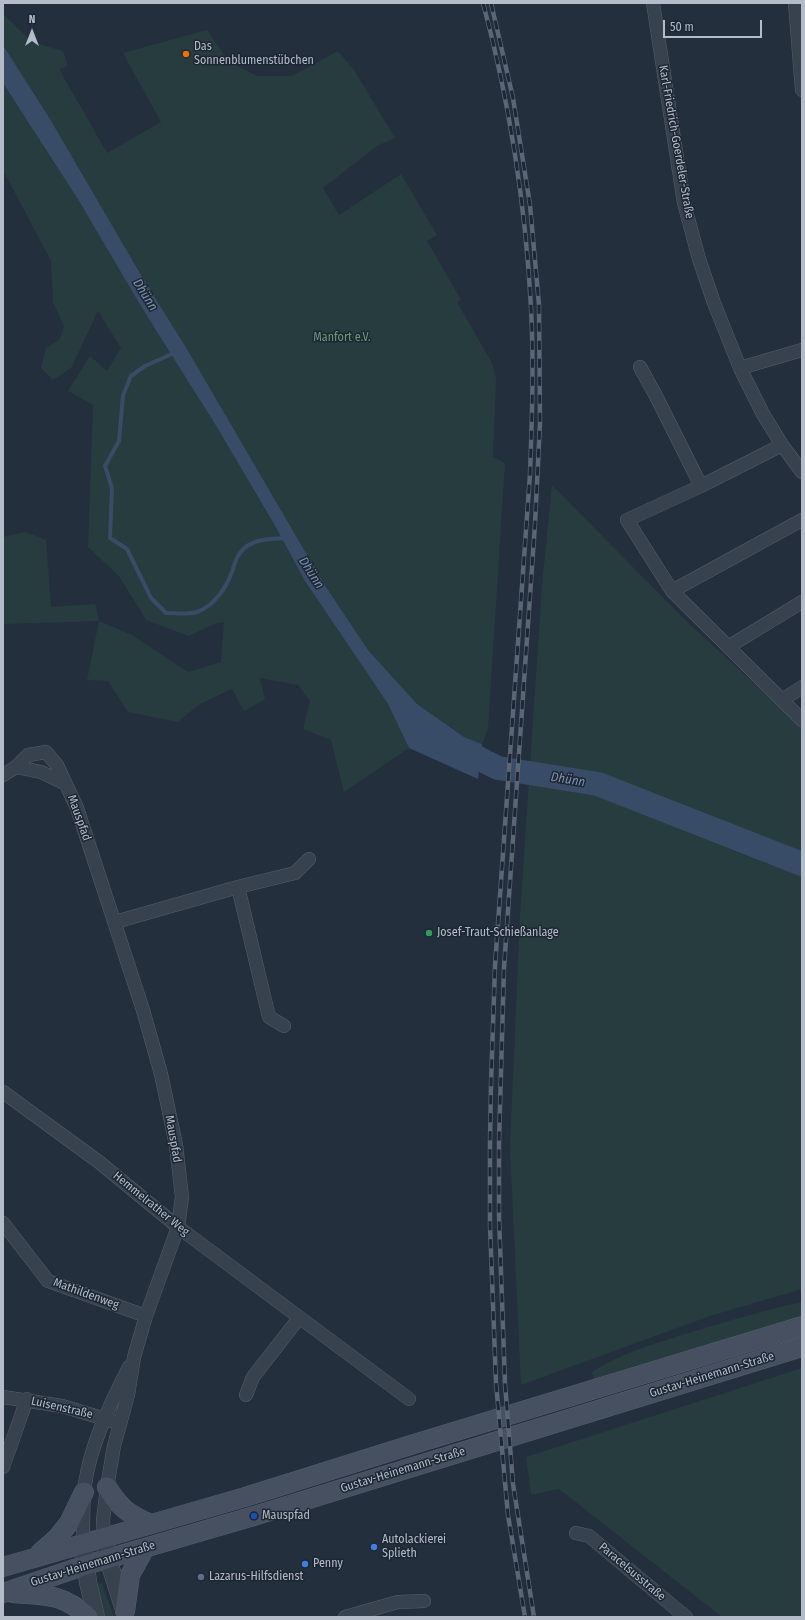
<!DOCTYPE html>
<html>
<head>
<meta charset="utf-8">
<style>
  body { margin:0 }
  #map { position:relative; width:805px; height:1620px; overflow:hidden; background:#242f3e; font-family:"Fira Sans Condensed",sans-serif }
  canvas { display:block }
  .frame { position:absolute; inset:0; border:4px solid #b4bcc9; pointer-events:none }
  .north { position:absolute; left:12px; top:12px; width:40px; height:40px; -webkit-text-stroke:3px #1d2633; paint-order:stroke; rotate:0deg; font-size:11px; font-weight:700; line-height:16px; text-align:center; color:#b4bcc9 }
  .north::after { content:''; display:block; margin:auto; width:14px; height:18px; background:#b4bcc9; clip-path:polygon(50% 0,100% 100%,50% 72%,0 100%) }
  .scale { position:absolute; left:663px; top:20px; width:99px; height:18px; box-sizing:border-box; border:2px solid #b4bcc9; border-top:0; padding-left:5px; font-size:12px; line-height:14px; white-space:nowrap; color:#b4bcc9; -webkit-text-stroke:3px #1d2633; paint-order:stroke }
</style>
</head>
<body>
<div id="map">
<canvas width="805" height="1620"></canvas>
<div class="frame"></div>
<div class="north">N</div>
<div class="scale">50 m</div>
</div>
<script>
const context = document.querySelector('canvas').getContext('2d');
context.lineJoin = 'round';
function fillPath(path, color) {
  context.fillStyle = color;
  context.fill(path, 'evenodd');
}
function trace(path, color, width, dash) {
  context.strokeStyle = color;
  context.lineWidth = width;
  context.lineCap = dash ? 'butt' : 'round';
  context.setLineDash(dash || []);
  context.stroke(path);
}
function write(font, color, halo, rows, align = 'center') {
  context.font = font + ' "Fira Sans Condensed",sans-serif';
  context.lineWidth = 3;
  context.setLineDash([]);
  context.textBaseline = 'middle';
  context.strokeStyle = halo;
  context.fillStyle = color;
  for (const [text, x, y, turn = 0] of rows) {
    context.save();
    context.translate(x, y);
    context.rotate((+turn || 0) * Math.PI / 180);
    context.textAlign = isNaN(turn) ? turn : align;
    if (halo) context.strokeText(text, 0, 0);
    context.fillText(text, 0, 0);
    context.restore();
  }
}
const green = new Path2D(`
  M3,14l29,28 31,9 5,15 -9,3 48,84 54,-31 -38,-69 84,-23 22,32 28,14h35l46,-25 16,19 41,68 -18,8 -54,42 16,27 62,-41 36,61 -10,6 34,59 -4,2 35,61 4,15 -3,79 12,6 -17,266 -6,15 -18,-7 -47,-33 -49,-54 -44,-66 -137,-235 -43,-69 -94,-161 -47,-74z
  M3,83l76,118 60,102 79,126 56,95 31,57 83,123 21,44 -65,44 -13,-52 -28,-11 7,-28 -12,-16 -38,-7 5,21 -21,12 -12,-22 -32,15 -22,18 -50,-10 -20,-31 -21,-1 12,-59 -96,3v-87l22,-5 21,8 5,67 44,-3 4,17 33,14 56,37 33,-10 3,-40 -8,1 -27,13 -43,-16 -27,-44 -31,-29 5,-142 -25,-14 22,-35 17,15 14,-23 -23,-37 -27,57 -18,12 -12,-12 5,-20 14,-9 4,-13 -11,-24 -2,-41 -48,-91z
  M552,485l135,137 115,105v562l-92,27 -189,69 -11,-237 10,-233 22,-329z
  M802,1302v15l-208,63 -2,-8c27,-18 59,-27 90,-37 39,-12 79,-24 120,-33z
  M802,1368v249h-80l-163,-128 -28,6 -5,-38z
  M102,1583l12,34h-10l-10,-32z`);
const water = new Path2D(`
  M3,45l47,74 94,161 43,69 137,235 44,66 49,54 47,33 18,7 -4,35 -69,-31 -21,-44 -83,-123 -31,-57 -56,-95 -79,-126 -60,-102 -76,-118z`);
const stream = new Path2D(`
  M174,353l-29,13 -14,10 -8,19 -4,46 -14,25 7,22 -2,50 17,11 24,49 15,15c10,0 21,2 31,-1 17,-6 29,-24 35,-40 3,-10 6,-20 15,-26 12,-8 25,-7 39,-8`);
const river = new Path2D(`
  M450,744l48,24 100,16 204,80`);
const minor = new Path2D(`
  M653,3l31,200 15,56 15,44 26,65 23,46 19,31 20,27
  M795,3l7,87
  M640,367l16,29 45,90
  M740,368l62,-18
  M782,445l-81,41 -74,34 45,71 130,129
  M672,591l130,-71
  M728,647l74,-45
  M782,700l20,-13
  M16,767l12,-12 18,-3 11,13 20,43 66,202 18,64 15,71 6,52 -4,30 -32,89 -12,41 -6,38 -14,51 -7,41 -4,33 1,17
  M3,775l13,-8 25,5 25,12
  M238,887l31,130 15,9
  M115,922l123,-35 57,-14 14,-14
  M3,1092l96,70 79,65 231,172
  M3,1223l45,58 98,35
  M246,1395l7,-18 46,-59
  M3,1397l59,9 50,15
  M3,1467l24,-68
  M576,1533l13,3 97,81
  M83,1543c0,-17 0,-33 1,-49 3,-42 26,-90 45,-127
  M345,1617l53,-15 26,-1`);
const tertiary = new Path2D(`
  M104,1537l4,22 17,54
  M83,1543l5,39 8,35`);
const secondary = new Path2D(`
  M107,1487c12,20 22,28 44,37
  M40,1553l17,-15 12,-15 15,-31
  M3,1567l242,-70 169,-53 388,-118
  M3,1593l83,-28 168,-49 548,-169
  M13,1593c33,3 49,0 75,24
  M125,1611l5,-36 15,-27`);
const rail = new Path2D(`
  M483,3c26,96 43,205 48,305 3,55 1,111 -1,166l-35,492 -4,118 -1,59v83l6,157 12,132 17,102
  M491,3l22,95 17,107 9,100 1,118 -5,101 -31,444 -5,174v74l6,168 8,100 21,133`);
const markers = [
  [186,54,4,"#e8710a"],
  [429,933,4,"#2e9e5b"],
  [254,1516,4,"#1a4fb4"],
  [374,1547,4,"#3f7fe0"],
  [305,1564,4,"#3f7fe0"],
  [201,1577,4,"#5c6f8a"]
];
const poiNames = [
  ["Das",194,47],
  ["Sonnenblumenstübchen",194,61],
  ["Josef-Traut-Schießanlage",437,933],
  ["Mauspfad",262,1516],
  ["Autolackierei",382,1540],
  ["Splieth",382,1554],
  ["Penny",313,1564],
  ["Lazarus-Hilfsdienst",209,1577]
];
const streetNames = [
  ["Karl-Friedrich-Goerdeler-Straße",676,142,80],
  ["Mauspfad",79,818,70],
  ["Mauspfad",173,1139,80],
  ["Hemmelrather Weg",151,1204,39],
  ["Mathildenweg",86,1294,20],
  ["Gustav-Heinemann-Straße",712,1375,-17],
  ["Luisenstraße",62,1408,13],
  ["Gustav-Heinemann-Straße",403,1470,-17],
  ["Gustav-Heinemann-Straße",93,1564,-17],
  ["Paracelsusstraße",632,1572,40]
];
const parkNames = [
  ["Manfort e.V.",342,338]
];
const waterNames = [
  ["Dhünn",145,295,58],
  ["Dhünn",311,573,57],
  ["Dhünn",568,780,9]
];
fillPath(green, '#263c3f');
fillPath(water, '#394c67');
trace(stream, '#394c67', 4);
trace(river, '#394c67', 24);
trace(minor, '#565f6c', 14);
trace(tertiary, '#565f6c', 18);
trace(secondary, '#565f6c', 20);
trace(minor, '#38414e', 13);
trace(tertiary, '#38414e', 17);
trace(secondary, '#465061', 19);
trace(rail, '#5a6575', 4.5);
trace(rail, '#1d2633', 3, [9]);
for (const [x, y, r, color] of markers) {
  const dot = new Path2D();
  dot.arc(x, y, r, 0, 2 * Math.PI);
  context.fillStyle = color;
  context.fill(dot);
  trace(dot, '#1d2633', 1.5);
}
write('12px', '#b4bcc9', '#1d2633', poiNames, 'left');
write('12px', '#b4bcc9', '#1d2633', streetNames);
write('12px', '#6b9a76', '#1d2633', parkNames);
write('italic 13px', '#7c92b1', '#1d2633', waterNames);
</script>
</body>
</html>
